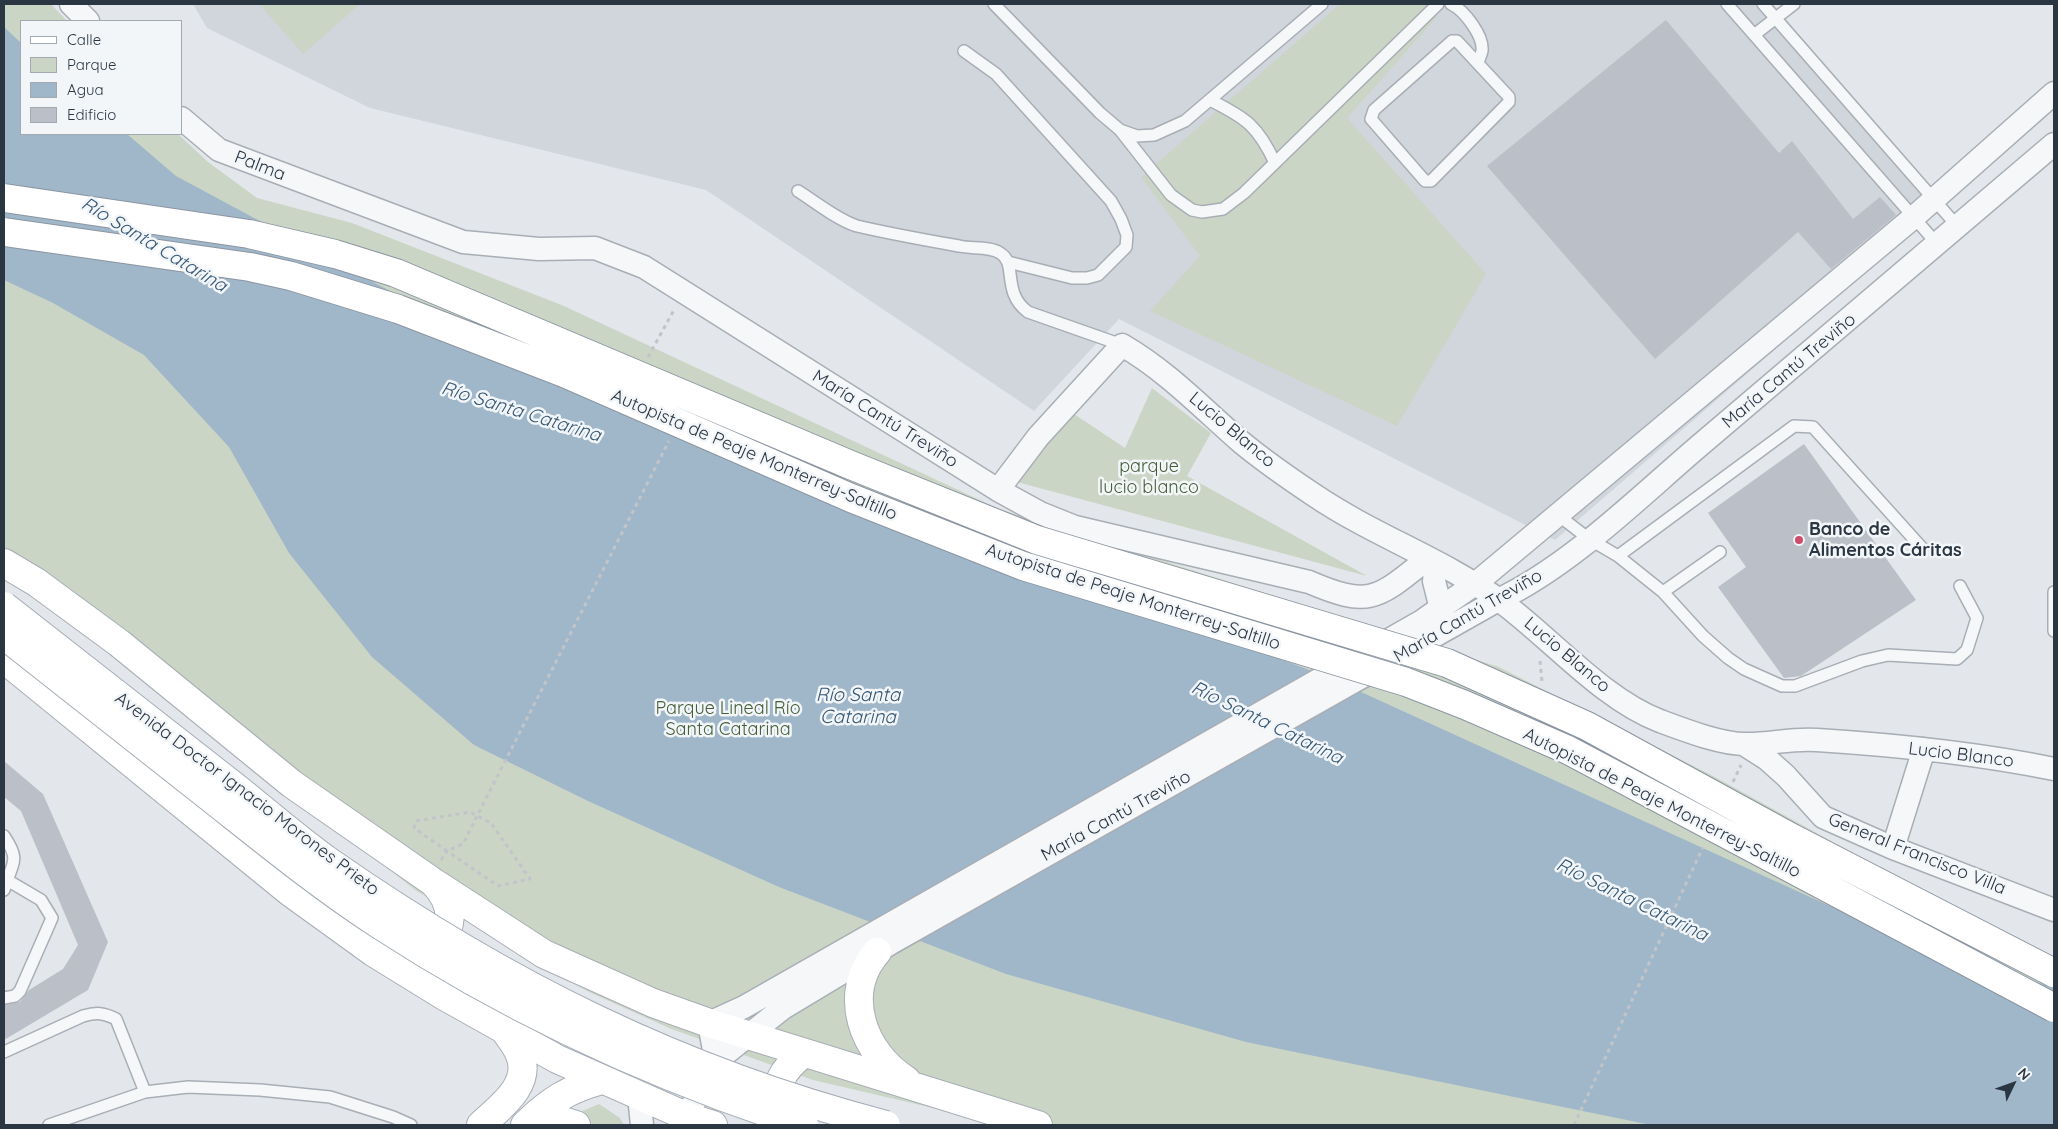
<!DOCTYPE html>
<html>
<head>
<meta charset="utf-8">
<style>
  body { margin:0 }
  #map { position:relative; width:2058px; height:1129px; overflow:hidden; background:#e3e7eb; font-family:Quicksand,sans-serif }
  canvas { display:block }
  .frame { position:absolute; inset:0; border:5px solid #2b3643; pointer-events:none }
  .legend { position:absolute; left:20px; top:20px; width:162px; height:115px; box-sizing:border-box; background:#f3f6f8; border:1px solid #a3a9b0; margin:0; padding:6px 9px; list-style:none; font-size:15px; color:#2b3643 }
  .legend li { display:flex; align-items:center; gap:10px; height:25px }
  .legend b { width:25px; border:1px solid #a3a9b0 }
  .north { position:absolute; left:1988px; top:1059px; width:50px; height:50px; -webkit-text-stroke:4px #f3f6f8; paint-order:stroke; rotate:48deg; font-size:14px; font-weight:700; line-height:20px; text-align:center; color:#2b3643 }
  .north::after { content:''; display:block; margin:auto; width:18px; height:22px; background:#2b3643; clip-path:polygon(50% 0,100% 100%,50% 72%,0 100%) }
</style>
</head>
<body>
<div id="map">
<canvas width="2058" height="1129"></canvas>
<div class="frame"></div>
<ul class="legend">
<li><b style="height:6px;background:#fff"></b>Calle</li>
<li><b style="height:14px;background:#cad5c5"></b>Parque</li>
<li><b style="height:14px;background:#a0b7ca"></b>Agua</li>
<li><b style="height:14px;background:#bbc0c8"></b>Edificio</li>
</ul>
<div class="north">N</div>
</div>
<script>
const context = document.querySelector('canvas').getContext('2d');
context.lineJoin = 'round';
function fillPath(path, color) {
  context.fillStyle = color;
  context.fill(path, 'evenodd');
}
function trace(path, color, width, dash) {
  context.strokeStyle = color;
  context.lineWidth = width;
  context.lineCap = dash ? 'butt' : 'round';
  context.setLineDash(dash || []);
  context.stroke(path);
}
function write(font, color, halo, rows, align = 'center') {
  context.font = font + ' Quicksand,sans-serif';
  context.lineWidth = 5;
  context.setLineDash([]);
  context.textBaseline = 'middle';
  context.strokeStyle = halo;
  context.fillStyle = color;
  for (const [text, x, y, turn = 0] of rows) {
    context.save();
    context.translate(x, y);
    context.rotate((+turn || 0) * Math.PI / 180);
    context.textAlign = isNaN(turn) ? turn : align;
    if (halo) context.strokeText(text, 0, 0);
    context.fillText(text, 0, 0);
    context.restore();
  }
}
const built = new Path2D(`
  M193,4h1580l169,201 -387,335 -436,-221 -85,92 -328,-221 -336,-82 -163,-80z`);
const green = new Path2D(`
  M4,4h47l16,17h-46v113h157l30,28 49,36 95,25 212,83 435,203 500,158 216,110 287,158 52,22v168h-1048l-193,-45 -144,-52 -82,-37 -172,-101 -411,-332z
  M259,4h101l-57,50z
  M1340,4h87l10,13 -90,101 139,156 -89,152 -247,-115 50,-55 -59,-79z
  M1152,388l59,45 -24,43 180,100 -350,-94 54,-70 54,36z
  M599,1104l21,14 4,7h-38l-6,-13z`);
const water = new Path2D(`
  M4,27l17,16v91h106l49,42 348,187 813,318 541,247 176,60v137h-403l-405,-83 -240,-68 -227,-87 -191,-86 -114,-56 -102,-88 -83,-104 -60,-106 -85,-92 -91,-52 -49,-23z`);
const building = new Path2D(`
  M1666,20l113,133 13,-12 61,78 27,-22 16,18 -65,54 -33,-37 -143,127 -168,-193z
  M1804,444l112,156 -115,76 -17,2 -66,-91 28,-20 -38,-54z
  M4,761l39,33 65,148 -20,48 -84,50v-35l16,-3 9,-12 34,-21 15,-24 -57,-134 -17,-14z`);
const path = new Path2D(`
  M648,357l26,-47
  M1540,661l2,21
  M1733,782l8,-17
  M441,860l6,-9 51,35 32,-7 -39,-56 -21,-11 -54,9 -2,7 33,23 16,-7 14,-28 192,-375
  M1574,1125l129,-278`);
const lane = new Path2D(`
  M994,4l106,109 20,17 51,65 21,15 10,2 21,-3 21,-16 194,-189
  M1451,4c13,6 33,32 31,47 -1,4 -3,8 -4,12
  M1727,4l211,241
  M1763,4l195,223
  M1754,35l40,-31
  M1452,41h5l52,56v5l-78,79h-6l-54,-62 3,-9z
  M964,51l32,23 115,127 10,18 6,16 -1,12 -28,28 -11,3h-15l-64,-16
  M1210,100c36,18 48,26 65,63
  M1120,130l17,6 17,-1 31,-14 137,-117
  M798,191c16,10 41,30 59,35 34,8 68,14 102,20 12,3 31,0 41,7 18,10 1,39 28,59l94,33
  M1558,515l31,24 29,17 45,36 40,44 25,22 16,11 38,17h13l67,-25 26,-6 69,4 10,-9 10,-32 -17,-32
  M1618,556l176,-130 19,1 109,121
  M1663,592l57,-40
  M2054,592v39
  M4,836c13,19 12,24 3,44
  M4,890l3,-10 34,20 11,18 -32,73 -5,5 -11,2
  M4,1052l79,-36c14,-4 21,-3 33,3l29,73
  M49,1125l96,-33 43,-5 72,3 70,7 63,20 18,8`);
const street = new Path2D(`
  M71,4l17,17
  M181,118l38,32 244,92 76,7 56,-1 49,19 354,223 42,23 35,14 234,55c61,26 68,17 118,-23
  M998,490l40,-53 84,-92c45,26 80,63 119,97 23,19 49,37 73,53 59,40 128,64 185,105 52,38 103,99 161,121 24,9 63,24 88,23 23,0 45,-6 69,-4 79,5 159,13 237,29
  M1436,564l-2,17 7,28
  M1745,745l22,14 19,17 37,41 70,31 161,62
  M1893,848l31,-99
  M716,1061l-7,-38 35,-16 678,-386 53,-37 439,-367 140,-124
  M639,1096l3,29
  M682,1125l34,-64 67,-53 108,-65 607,-343c72,-34 140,-102 201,-154 119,-100 237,-201 355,-302`);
const secondary = new Path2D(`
  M4,563l32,19 83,61 173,141 141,98 111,72 109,49 56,20 329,102
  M4,659l286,233 83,60 73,45 111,62 131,58 25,8
  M426,950c31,-15 29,-45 8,-67
  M877,952c-36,42 -14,101 29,128
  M538,1113l38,12
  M776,1115c-3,-28 6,-46 28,-62
  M481,1125c19,-18 51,-40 39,-70 -3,-9 -11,-18 -16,-26
  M525,1125c25,-24 43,-36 77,-45`);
const primaryBridge = new Path2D(`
  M4,606c73,58 147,115 221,173 35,27 69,58 106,84 174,121 348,208 555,262
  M4,635c71,56 142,112 213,168 53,42 106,85 163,122 132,86 275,152 424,200`);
const highwayBridge = new Path2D(`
  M4,198l245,36 86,20 61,19 457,193 184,74 410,123 140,63 205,112 262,135
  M4,232l246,35 41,9 107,33 166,64 287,125 172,68 383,116 59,23 103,45 486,258`);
const markers = [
  [1799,540,5,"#cb4d69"]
];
const streetNames = [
  ["Palma",260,166,21],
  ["María Cantú Treviño",1789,371,-40],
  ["María Cantú Treviño",885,419,32],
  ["Lucio Blanco",1232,430,40],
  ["Autopista de Peaje Monterrey-Saltillo",754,455,23],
  ["Autopista de Peaje Monterrey-Saltillo",1133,597,18],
  ["María Cantú Treviño",1468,616,-30],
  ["Lucio Blanco",1567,655,40],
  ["Lucio Blanco",1961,755,7],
  ["Avenida Doctor Ignacio Morones Prieto",247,794,37],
  ["Autopista de Peaje Monterrey-Saltillo",1662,803,27],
  ["María Cantú Treviño",1116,816,-29],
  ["General Francisco Villa",1917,854,22]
];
const parkNames = [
  ["parque",1149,467],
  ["lucio blanco",1149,488],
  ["Parque Lineal Río",728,709],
  ["Santa Catarina",728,730]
];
const poiNames = [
  ["Banco de",1809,530],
  ["Alimentos Cáritas",1809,551]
];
const waterNames = [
  ["Río Santa Catarina",154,245,31],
  ["Río Santa Catarina",521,412,17],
  ["Río Santa",858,695],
  ["Catarina",858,717],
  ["Río Santa Catarina",1267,723,26],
  ["Río Santa Catarina",1632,900,26]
];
fillPath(built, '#d1d6dd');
fillPath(green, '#cad5c5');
fillPath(water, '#a0b7ca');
fillPath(building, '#bbc0c8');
trace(lane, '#a8aeb5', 14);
trace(street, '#a8aeb5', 25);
trace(secondary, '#a8aeb5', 30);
trace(path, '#c1c5ca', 3, [4, 4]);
trace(lane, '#f6f7f9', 11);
trace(street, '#f6f7f9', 22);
trace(secondary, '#fff', 28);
trace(primaryBridge, '#a3acb6', 30, []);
trace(highwayBridge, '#8b95a1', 30, []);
trace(primaryBridge, '#fff', 28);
trace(highwayBridge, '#fff', 28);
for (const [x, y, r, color] of markers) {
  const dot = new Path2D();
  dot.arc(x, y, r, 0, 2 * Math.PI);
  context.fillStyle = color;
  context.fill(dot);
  trace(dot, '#f3f6f8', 2);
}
write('18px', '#2b3643', '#f3f6f8', streetNames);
write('18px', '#435e39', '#f3f6f8', parkNames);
write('bold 18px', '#2b3643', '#f3f6f8', poiNames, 'left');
write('italic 19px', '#365776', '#f3f6f8', waterNames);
</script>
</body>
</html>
